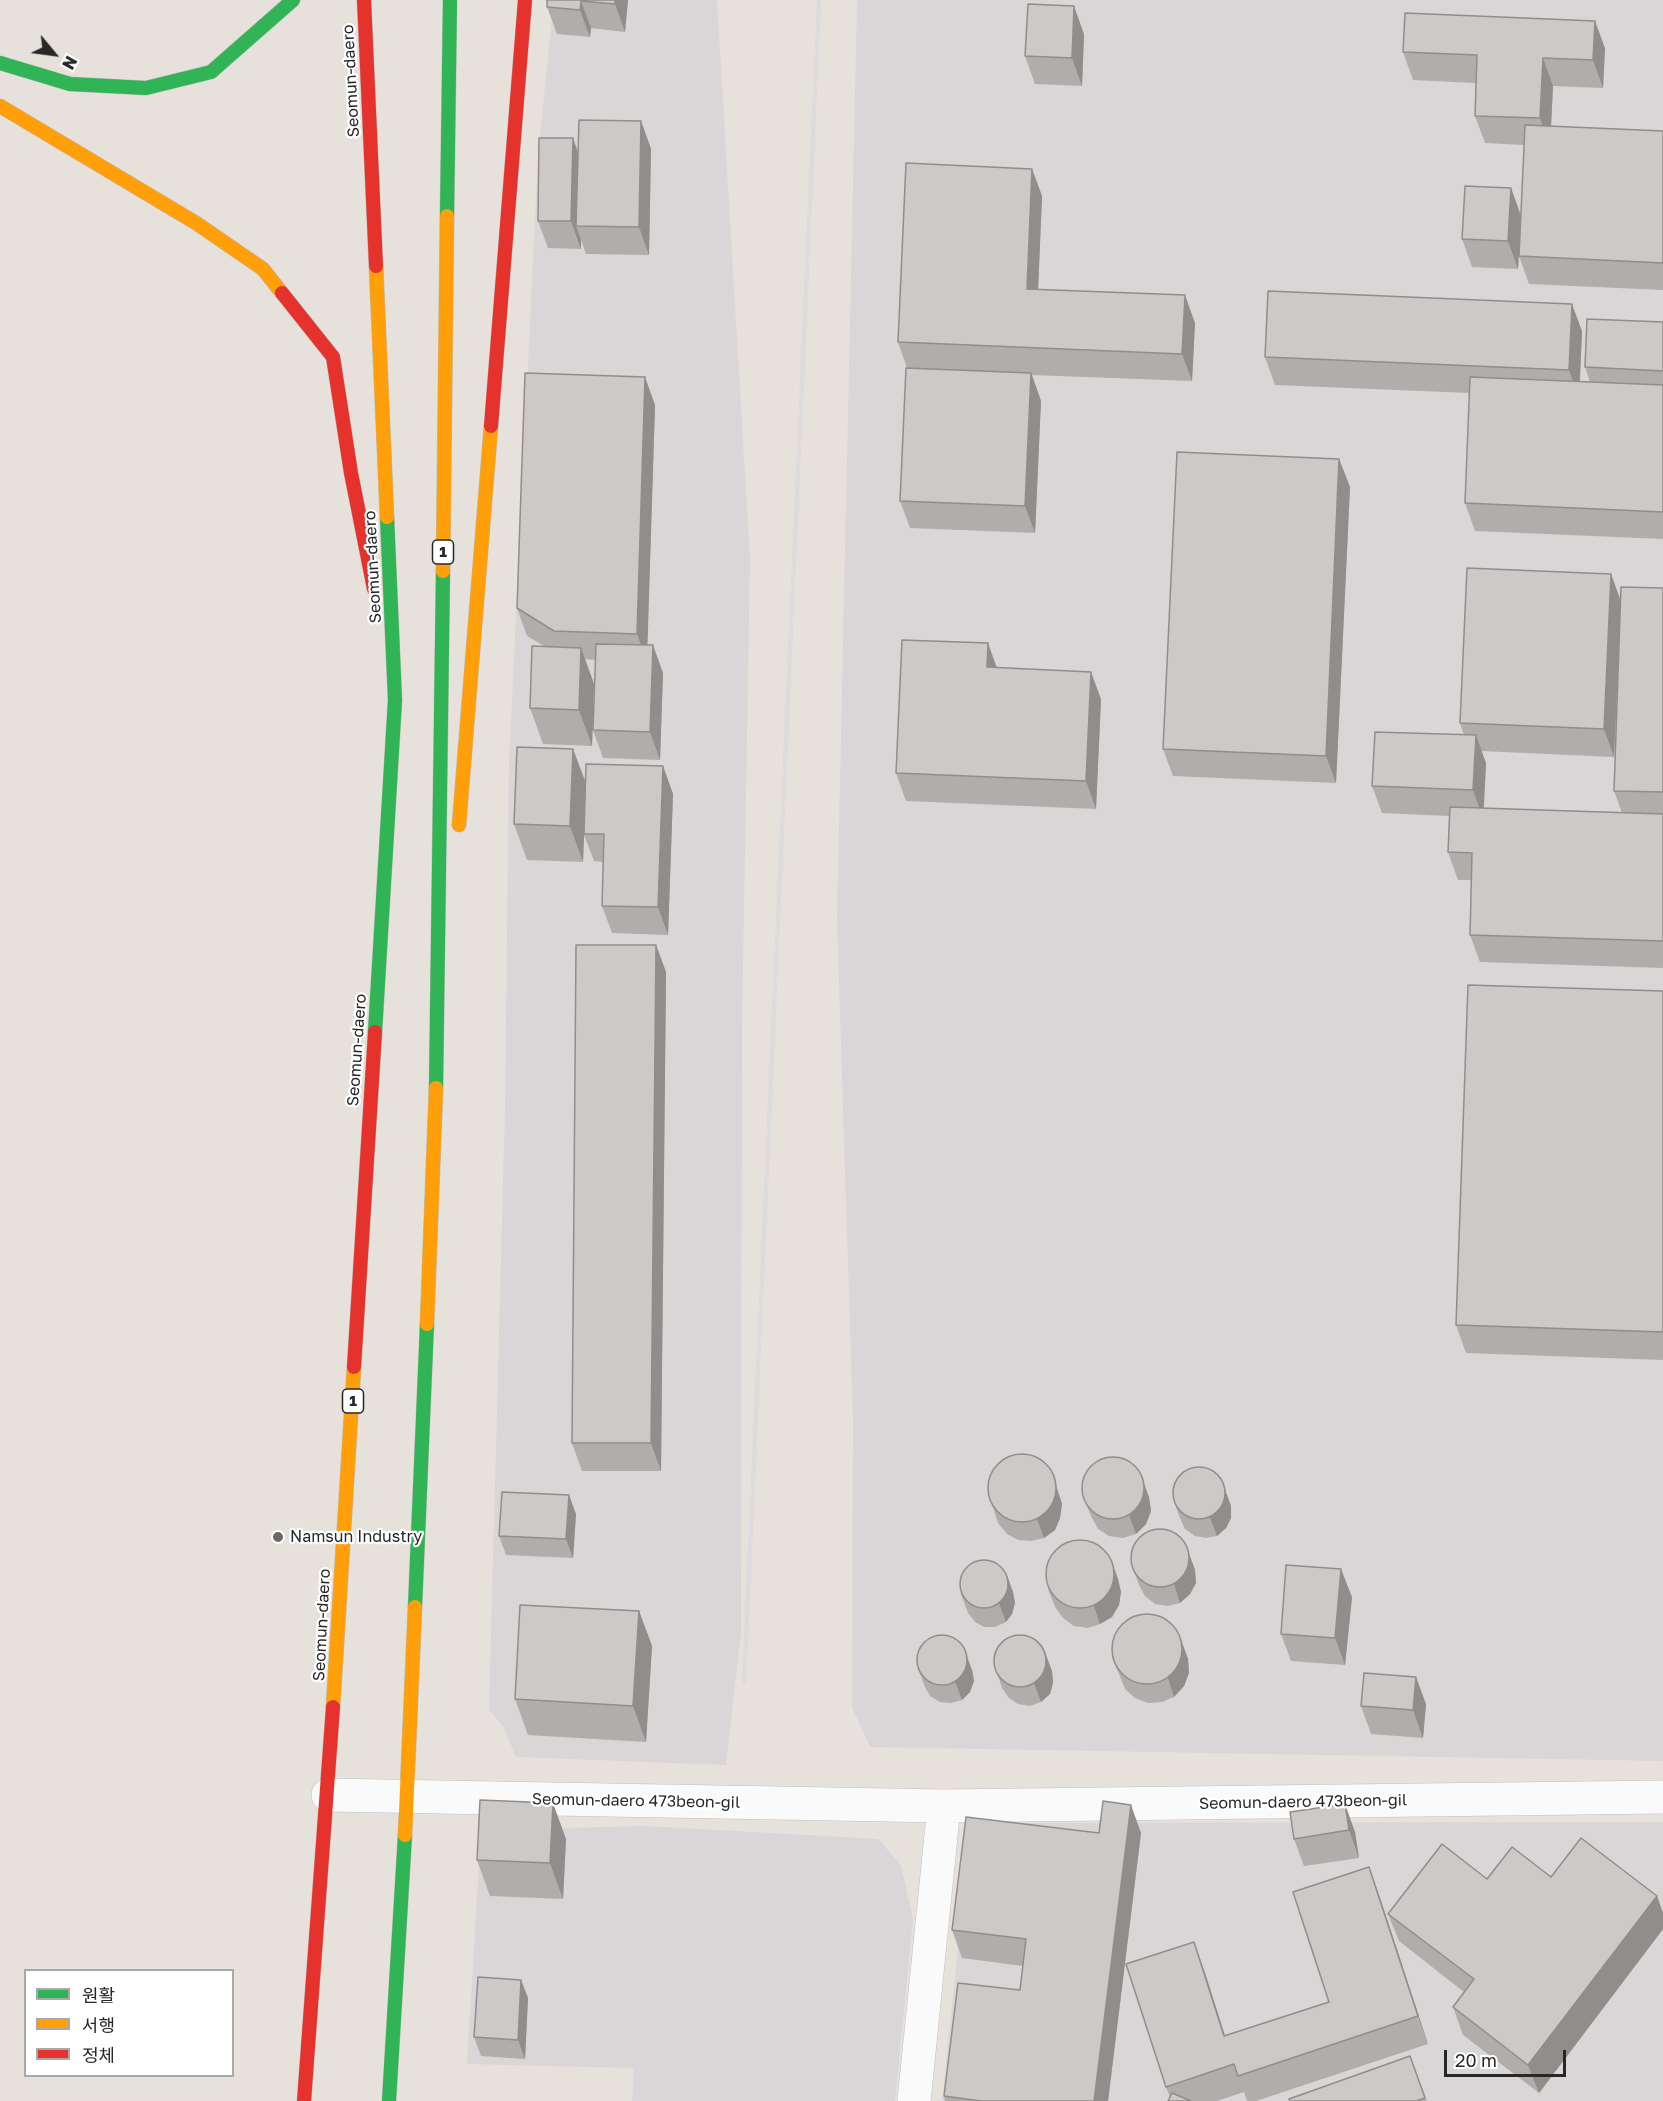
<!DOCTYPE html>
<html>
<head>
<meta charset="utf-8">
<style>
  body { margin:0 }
  #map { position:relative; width:1663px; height:2101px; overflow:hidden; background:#e7e1dc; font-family:"Golos Text","Noto Sans KR",sans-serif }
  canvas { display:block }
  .legend { position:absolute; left:24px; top:1969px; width:210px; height:108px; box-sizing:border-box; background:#fff; border:2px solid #a9a9a9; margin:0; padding:8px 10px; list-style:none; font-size:18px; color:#272727 }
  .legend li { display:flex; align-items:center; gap:12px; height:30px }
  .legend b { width:30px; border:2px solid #a9a9a9 }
  .north { position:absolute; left:24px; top:24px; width:60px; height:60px; -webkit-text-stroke:4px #fff; paint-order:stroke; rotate:119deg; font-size:16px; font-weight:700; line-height:24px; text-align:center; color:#272727 }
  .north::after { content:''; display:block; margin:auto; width:21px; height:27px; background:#272727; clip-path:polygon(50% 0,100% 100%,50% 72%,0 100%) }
  .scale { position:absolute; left:1444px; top:2050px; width:122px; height:27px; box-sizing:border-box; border:3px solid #272727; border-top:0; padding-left:8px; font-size:18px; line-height:21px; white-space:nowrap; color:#272727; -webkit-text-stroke:4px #fff; paint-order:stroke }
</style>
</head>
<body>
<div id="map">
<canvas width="1663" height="2101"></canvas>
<ul class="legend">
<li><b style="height:8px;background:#30b455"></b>원활</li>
<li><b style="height:8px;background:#ff9f0a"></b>서행</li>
<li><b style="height:8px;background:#e5322d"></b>정체</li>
</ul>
<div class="north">N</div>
<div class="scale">20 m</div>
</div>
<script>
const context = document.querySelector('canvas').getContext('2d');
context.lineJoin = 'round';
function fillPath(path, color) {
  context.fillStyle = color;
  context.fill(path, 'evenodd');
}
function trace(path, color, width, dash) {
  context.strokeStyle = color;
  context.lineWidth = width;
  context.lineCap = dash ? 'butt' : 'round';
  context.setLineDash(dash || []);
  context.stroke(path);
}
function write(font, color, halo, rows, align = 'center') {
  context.font = font + ' "Golos Text",sans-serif';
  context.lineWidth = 4.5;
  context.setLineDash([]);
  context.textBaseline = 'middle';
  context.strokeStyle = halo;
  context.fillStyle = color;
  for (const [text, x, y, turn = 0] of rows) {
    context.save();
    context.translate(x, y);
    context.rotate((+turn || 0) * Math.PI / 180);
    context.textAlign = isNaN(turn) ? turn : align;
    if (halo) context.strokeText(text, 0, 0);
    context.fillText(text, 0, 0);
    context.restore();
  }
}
const industrial = new Path2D(`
  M554,0h163l33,559 -8,469 -1,603 -15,134 -210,-8 -13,-31 -14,-16 16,-602 4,-345 29,-608z
  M857,0h806v1761l-793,-14 -18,-40 1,-286 -16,-502z
  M1663,1822v279h-721l26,-248 22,-30z
  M645,1826l233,13 23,26 12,54 -18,182h-263l2,-33 -167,-4 14,-234z`);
const street = new Path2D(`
  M328,1795l616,11 719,-9
  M914,2101l30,-295`);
const fast = new Path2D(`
  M0,63l70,21 76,4 65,-16 82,-72
  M447,216l3,-216
  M375,1032l20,-332 -8,-183
  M436,1088l7,-517
  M415,1607l12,-283
  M389,2101l16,-266`);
const slow = new Path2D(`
  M0,106l196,117 67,46 19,24
  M376,266l11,251
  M443,571l4,-355
  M459,825l32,-399
  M427,1324l9,-236
  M333,1707l21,-340
  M405,1835l10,-228`);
const jam = new Path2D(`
  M364,0l12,266
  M282,293l51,64 18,116 23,116
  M491,426l34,-426
  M354,1367l21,-335
  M304,2101l29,-394`);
const rail = new Path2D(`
  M744,1684l75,-1684`);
const wall = new Path2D(`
  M547,0h81l-3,32 -34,-4 -1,9 -33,-3 -10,-27z
  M1084,34l-2,52 -47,-2 -10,-28z
  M1605,48l-2,40 -50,-2 -2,40 112,5v159l-134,-6 -10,-28 5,-111 -39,-2 -10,-27 1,-33 -63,-3 -10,-28z
  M641,121l10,28 -2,106 -63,-1 -5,-14v9l-33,-1 -10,-27 40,-68z
  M1032,169l10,27 -4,93 157,34 -3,58 -160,-6 9,26 -6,132 -125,-5 -10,-27 7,-133 -9,-26z
  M1511,188l10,28 -3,53 -46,-2 -10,-28z
  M1663,322v217l-188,-8 -10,-28 5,-110 -195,-8 -10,-28 317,-26 -2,51h10l-5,-15z
  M655,405l-8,240 16,28 -3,87 -57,-2 -10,-28 3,-70 -11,-1 9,25 -2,62 -49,-2 -13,-36 14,-62 -17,-10 -10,-28z
  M1339,459l11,28 -14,296 -163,-7 -10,-27z
  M1611,574l10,27 42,-13v380l-183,-6 -10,-27 2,-55h-14l-10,-28 1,-36 -67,-3 -10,-27 92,-51 -4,-12zM1619,650l-5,141 8,22 -138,-5 2,-45 -5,-12 133,6z
  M997,668l104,31 -5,110 -190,-8 -10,-28z
  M573,749l13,34 77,-17 10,28 -5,141 -56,-2 -10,-27 2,-44 -10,-1 -10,-26 -1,27 -56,-2 -13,-36z
  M656,945l10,27 -5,499h-79l-10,-28z
  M1663,991v369l-197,-7 -10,-28z
  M1052,1473l10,31 -2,14 -5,12 -11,8 -13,3 -13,-1 -11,-6 -9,-11 -6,-19z
  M1224,1487l7,19v12l-5,10 -9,8 -11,2 -11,-2 -10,-7 -5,-11 -7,-19z
  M1149,1497l2,14 -5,13 -10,10 -13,4 -14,-2 -11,-7 -7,-13 -7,-18z
  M576,1514l-3,44 -67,-3 -7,-19z
  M1188,1551l7,19 1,13 -6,11 -10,9 -12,3 -13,-2 -10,-8 -6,-11 -7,-19z
  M1111,1560l7,19 3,13 -2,13 -7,12 -12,7 -12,4 -14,-2 -11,-8 -8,-11 -7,-18z
  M1006,1573l7,19 2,11 -3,11 -6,8 -11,5h-11l-9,-5 -7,-9 -7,-19z
  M1352,1597l-7,68 -54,-4 -10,-27z
  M639,1611l13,35 -6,96 -118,-7 -13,-36z
  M1181,1640l7,19 1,14 -5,13 -10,11 -12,5 -14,1 -13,-5 -10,-9 -13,-32z
  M918,1668l54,2 2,11 -4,11 -8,8 -11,3 -11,-1 -10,-6 -5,-9z
  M996,1669l56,2 1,12 -3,11 -9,8 -11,4 -12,-2 -9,-6 -7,-10z
  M1426,1704l-3,34 -52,-4 -10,-28z
  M1290,1812l65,20 4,26 -55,8 -10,-27z
  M1099,1833h42l-33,268h-163l-1,-5 76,-106 3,-24 -61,-8 -10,-28z
  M566,1839l-3,60 -73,-3 -13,-36z
  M1551,1877l106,19 6,17v16l-124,164 -76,-58 -10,-28 11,-15 -65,-51 -11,-27 99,-35z
  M1379,1895l49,149 -172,57h-9l-3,-9 -27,9h-49l2,-4 -4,-10 38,-117 21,66 104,-34z
  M521,1980l7,18 -3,61 -44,-3 -7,-19z
  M1410,2056l17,45h-137z`);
const shadedWall = new Path2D(`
  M615,0h13l-3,32 -10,-28z
  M581,1l10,27 -1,9 -10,-27z
  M1074,6l10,28 -2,52 -10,-28z
  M1595,21l10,27 -2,40 -10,-28z
  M1543,58l10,28 -3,60 -10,-28z
  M641,121l10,28 -2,106 -10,-28z
  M573,138l10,28 -7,60 5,14v9l-10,-28z
  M1032,169l10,27 -5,120 -10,-27z
  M1511,188l10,28 -3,53 -10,-28z
  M1185,295l10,28 -3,58 -10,-27z
  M1572,304l10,27 -3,67 -10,-28z
  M1031,373l10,28 -6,132 -10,-27z
  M645,377l10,28 -8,256 -10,-27z
  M1339,459l11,28 -14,296 -10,-27z
  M1611,574l10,28 -7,155 -10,-28z
  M988,643l10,28 -11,-4z
  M653,645l10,28 -3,87 -10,-28z
  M581,648l13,36 -2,62 -13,-36z
  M1091,672l10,27 -5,110 -10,-28z
  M1476,735l10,28 -3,55 -10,-28z
  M573,749l13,35 -3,78 -13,-36z
  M663,766l10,28 -5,141 -10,-28z
  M656,945l10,27 -5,499 -10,-28z
  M1052,1473l10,31 -2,14 -5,12 -11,8 -7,-19z
  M1142,1478l7,19 2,14 -5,13 -10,10 -7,-19z
  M1224,1487l7,19v12l-5,10 -9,8 -7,-19z
  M569,1495l7,19 -3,44 -7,-19z
  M1188,1551l7,19 1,13 -6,11 -10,9 -6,-19z
  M1111,1560l7,19 3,13 -2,13 -7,12 -12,7 -6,-18z
  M1341,1569l11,28 -7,68 -10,-27z
  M1006,1573l7,19 2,11 -3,11 -6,8 -7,-19z
  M639,1611l13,35 -6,96 -13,-36z
  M1181,1640l7,19 1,14 -5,13 -10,11 -6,-19z
  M965,1651l7,19 2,11 -4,11 -8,8 -7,-19z
  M1045,1652l7,19 1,12 -3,11 -9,8 -7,-19z
  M1416,1677l10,27 -3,34 -10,-28z
  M553,1803l13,36 -3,60 -13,-36z
  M1345,1804l10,28 4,26 -10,-28z
  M1131,1805l10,28 -33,268h-14z
  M1369,1867l10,28 49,149 -10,-28z
  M1657,1896l6,17v16l-124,164 -11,-28z
  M1194,1942l10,28 30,94 -10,-28z
  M521,1980l7,18 -3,61 -7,-19z`);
const building = new Path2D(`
  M547,0h68v4l-34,-3 -1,9 -33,-3z
  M1028,4l46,2 -2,52 -47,-2z
  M1405,13l190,8 -2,39 -50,-2 -3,60 -65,-2 2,-61 -74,-3z
  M579,120l62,1 -2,106 -63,-1z
  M1525,125l138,6v132l-144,-7z
  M539,138h34l-2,83h-33z
  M906,163l126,6 -5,120 158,6 -3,59 -284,-12z
  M1465,186l46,2 -3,53 -46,-2z
  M1268,291l304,13 -3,66 -304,-13z
  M1587,319l76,3v49l-78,-4z
  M906,368l125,5 -6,133 -125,-5z
  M525,373l120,4 -8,257 -83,-3 -37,-23z
  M1470,377l193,8v127l-198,-9z
  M1177,452l162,7 -13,297 -163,-7z
  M1467,568l144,6 -7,155 -144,-6z
  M1621,587l42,1v204l-49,-1z
  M902,640l86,3 -1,24 104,5 -5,109 -190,-8z
  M596,644l57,1 -3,87 -57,-2z
  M532,646l49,2 -2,62 -49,-2z
  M1375,732l101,3 -3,55 -101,-4z
  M517,747l56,2 -3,77 -56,-2z
  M586,764l77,2 -5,141 -56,-1 2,-72h-20z
  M1450,807l213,7v127l-193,-6 2,-82 -24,-1z
  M576,945h80l-5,498h-79z
  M1468,985l195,6v341l-207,-7z
  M988 1488a34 34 0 1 1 68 0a34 34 0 1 1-68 0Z
  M1082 1488a31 31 0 1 1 62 0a31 31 0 1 1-62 0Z
  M1173 1493a26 26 0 1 1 52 0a26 26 0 1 1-52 0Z
  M502,1492l67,3 -3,44 -67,-3z
  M1131 1558a29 29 0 1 1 58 0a29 29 0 1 1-58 0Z
  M1046 1574a34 34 0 1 1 68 0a34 34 0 1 1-68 0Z
  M960 1584a24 24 0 1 1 48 0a24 24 0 1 1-48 0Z
  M1286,1565l55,4 -6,69 -54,-4z
  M520,1605l119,6 -6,95 -118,-7z
  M1112 1649a35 35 0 1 1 70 0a35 35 0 1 1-70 0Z
  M917 1660a25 25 0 1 1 50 0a25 25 0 1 1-50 0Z
  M994 1661a26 26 0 1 1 52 0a26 26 0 1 1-52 0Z
  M1364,1673l52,4 -3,33 -52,-4z
  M480,1800l73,3 -3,60 -73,-3z
  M1103,1801l28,4 -37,296h-113l-37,-5 14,-113 62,7 6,-51 -74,-9 14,-113 133,16z
  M1345,1804l4,26 -55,9 -4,-27z
  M1581,1838l76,58 -129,169 -75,-58 21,-28 -86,-65 54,-70 45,35 25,-32 39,30z
  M1369,1867l49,149 -180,60 -4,-12 -68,23 -40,-123 68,-22 30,94 105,-34 -36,-110z
  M478,1977l43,3 -3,60 -44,-3z
  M1410,2056l15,42 -9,3h-126l-1,-2z
  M1172,2093l19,8h-23z`);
const markers = [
  [278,1537,6,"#6a6866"]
];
const shields = [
  [443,552,21],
  [353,1401,21]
];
const shieldNames = [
  ["1",443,552],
  ["1",353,1401]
];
const streetNames = [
  ["Seomun-daero",351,81,-93],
  ["Seomun-daero",373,567,-93],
  ["Seomun-daero",357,1050,-86],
  ["Seomun-daero",322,1625,-87],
  ["Seomun-daero 473beon-gil",636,1801,1],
  ["Seomun-daero 473beon-gil",1303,1802,-1]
];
const poiNames = [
  ["Namsun Industry",290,1537]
];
fillPath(industrial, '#d9d6d8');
trace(street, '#c0bebe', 34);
trace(fast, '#bfbdbb', 15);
trace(slow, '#bfbdbb', 15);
trace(jam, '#bfbdbb', 15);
trace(street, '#fbfafa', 33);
trace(fast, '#30b455', 14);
trace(slow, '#ff9f0a', 14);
trace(jam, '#e5322d', 14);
trace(rail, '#dcdcdd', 4.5);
fillPath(wall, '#b0adaa');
fillPath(shadedWall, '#908d8b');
fillPath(building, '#cdc9c6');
trace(building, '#908d8b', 1.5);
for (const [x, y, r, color] of markers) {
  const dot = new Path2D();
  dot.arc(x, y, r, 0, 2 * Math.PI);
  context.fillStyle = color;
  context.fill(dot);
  trace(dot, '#fff', 2);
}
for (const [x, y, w] of shields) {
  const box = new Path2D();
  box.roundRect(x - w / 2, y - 12, w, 24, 4.5);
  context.fillStyle = '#fff';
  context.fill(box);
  trace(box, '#272727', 1.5);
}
write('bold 15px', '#272727', null, shieldNames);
write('16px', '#272727', '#fff', streetNames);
write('16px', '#272727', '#fff', poiNames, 'left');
</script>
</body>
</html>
